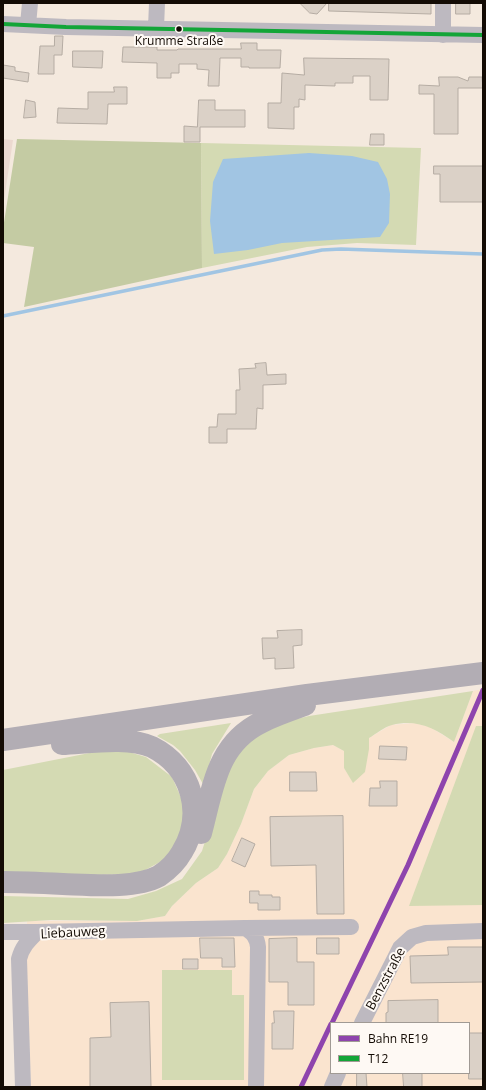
<!DOCTYPE html>
<html>
<head>
<meta charset="utf-8">
<style>
  body { margin:0 }
  #map { position:relative; width:486px; height:1090px; overflow:hidden; background:#f4e9de; font-family:"Open Sans",sans-serif }
  canvas { display:block }
  .frame { position:absolute; inset:0; border:4px solid #130b04; pointer-events:none }
  .legend { position:absolute; left:330px; top:1022px; width:140px; height:52px; box-sizing:border-box; background:#fef9f4; border:1px solid #a09a94; margin:0; padding:5px 7px; list-style:none; font-size:12px; color:#130b04 }
  .legend li { display:flex; align-items:center; gap:8px; height:20px }
  .legend b { width:20px; border:1px solid #a09a94 }
</style>
</head>
<body>
<div id="map">
<canvas width="486" height="1090"></canvas>
<div class="frame"></div>
<ul class="legend">
<li><b style="height:5px;background:#8e44ad"></b>Bahn RE19</li>
<li><b style="height:5px;background:#13a538"></b>T12</li>
</ul>
</div>
<script>
const context = document.querySelector('canvas').getContext('2d');
context.lineJoin = 'round';
function fillPath(path, color) {
  context.fillStyle = color;
  context.fill(path, 'evenodd');
}
function trace(path, color, width, dash) {
  context.strokeStyle = color;
  context.lineWidth = width;
  context.lineCap = dash ? 'butt' : 'round';
  context.setLineDash(dash || []);
  context.stroke(path);
}
function write(font, color, halo, rows, align = 'center') {
  context.font = font + ' "Open Sans",sans-serif';
  context.lineWidth = 4;
  context.setLineDash([]);
  context.textBaseline = 'middle';
  context.strokeStyle = halo;
  context.fillStyle = color;
  for (const [text, x, y, turn = 0] of rows) {
    context.save();
    context.translate(x, y);
    context.rotate((+turn || 0) * Math.PI / 180);
    context.textAlign = isNaN(turn) ? turn : align;
    if (halo) context.strokeText(text, 0, 0);
    context.fillText(text, 0, 0);
    context.restore();
  }
}
const commercial = new Path2D(`
  M3,139l10,1 -10,67z`);
const built = new Path2D(`
  M483,689v398h-452l-4,-114v-52h110l28,-5 7,-10 24,-23 22,-15 9,-14 14,-30 13,-35 14,-18 21,-16 25,-7 19,-3 11,6v17l10,15 15,-34v-11l22,-13 24,-2 15,4 24,15 19,-51zM331,1023h138v50h-138z`);
const green = new Path2D(`
  M201,143l220,5 -5,97 -59,-2 -50,4 -105,21z
  M473,691l-19,51c-20,-14 -37,-23 -62,-17 -8,2 -16,9 -23,13v11l-4,23 -12,11 -9,-15v-17l-11,-6 -19,3 -25,7 -21,16 -14,18 -13,35 -14,30 -9,14 -22,15 -24,23 -7,10 -28,5 -86,-1 -48,3v-27l125,3 28,-8 26,-12 20,-28 29,-92 32,-32 46,-11z
  M231,723l-19,31 -7,27 -2,3 -8,-14 -15,-19 -7,-6 -16,-9 3,-2z
  M476,726h7v179l-74,1z
  M115,748l31,9 26,20 11,25 1,27 -15,28 -31,17 -135,3v-107z
  M162,970h70v25h12v85h-82z`);
const forest = new Path2D(`
  M17,139l184,4 1,125 -178,39 10,-60 -31,-4v-14z`);
const water = new Path2D(`
  M309,153l43,3 26,6 9,17 3,15 -1,29 -9,14 -98,6 -34,7 -34,4 -4,-33 3,-39 10,-23z`);
const stream = new Path2D(`
  M3,316l319,-66 19,-1 142,5`);
const building = new Path2D(`
  M300,3h27l-10,11 -7,-1z
  M329,3h102v11l-102,-3z
  M456,3h14v11h-14z
  M55,36h8l-1,19h-8v19h-16l2,-28h14z
  M241,43h16v7h24l-1,18h-31v-1h-8v-9h-21l-1,28h-11l1,-16 -12,-1v-5h-18v9h-8v5h-14v-15l-35,-1 1,-15h34v3h20l1,-1h63z
  M73,51h30l-1,17 -29,-1z
  M304,58l85,1 -1,41h-18v-24h-17v7h-18v3l-30,-1v15l-6,-1v8h-5v22l-26,-1v-25h13l1,-30 22,2z
  M3,65l12,2v4l14,2 -1,9 -25,-4z
  M439,77h19l10,4 1,-4h13l1,11h-25v46h-24v-40h-15v-9l20,1z
  M114,87h13v17h-19l-1,20 -50,-1 1,-15 30,1v-17h26z
  M26,100l9,2 1,15 -12,1z
  M199,100h16v10h30v17h-45v15h-16v-16l13,1z
  M371,134h13v11h-14z
  M434,166h49v36h-43v-28h-6z
  M266,363l1,12 19,-1v10l-23,1v24l-6,-1 -1,21h-29v14h-18v-16h8l1,-13h18v-24h4l-1,-21 17,-1 -1,-4z
  M302,630v15l-9,1 1,22 -19,1v-11l-12,1 -1,-21h16l-1,-7z
  M380,746l27,1 -1,13 -27,-1z
  M290,772h26l1,19h-27z
  M380,781h17v25h-28l1,-18h10z
  M343,816l1,98h-27l-1,-49 -45,1 -1,-49z
  M242,838l13,6 -10,23 -13,-6z
  M250,891h9v4h13v2h8v13h-22v-7h-8z
  M200,938h34l1,29h-13v-9h-21z
  M297,938v24h17v43h-26v-23h-19v-43z
  M317,938h22v16h-22z
  M448,947h35v35l-72,1 -1,-27 38,-1z
  M183,959h15v10h-15z
  M438,1000v23h-52v-10l2,-1v-11z
  M149,1002l2,85h-61v-49l21,-1 -1,-34z
  M274,1011h20l-1,38h-21v-26h2z
  M469,1033h14v46h-14z
  M357,1073h9l1,14h-10z
  M403,1073h19v14h-18z`);
const minor = new Path2D(`
  M443,3v32
  M3,24l63,3 417,8
  M28,25l2,-22
  M156,28l1,-25
  M245,928l106,-1
  M3,932h34
  M362,1023l38,-75 12,-11 14,-4 57,-2
  M23,1087l-4,-128c3,-12 9,-18 18,-27l208,-4c8,5 12,9 13,19l-2,140
  M332,1087l6,-14`);
const highway = new Path2D(`
  M3,740l304,-45 176,-22
  M201,833c12,-44 15,-89 61,-111 14,-7 29,-12 43,-17
  M3,882c20,0 40,1 60,2 28,1 72,5 96,-8 9,-6 18,-15 23,-24 23,-38 10,-85 -30,-105 -23,-11 -65,-4 -90,-3`);
const bus1 = new Path2D(`
  M3,24l63,3 417,8`);
const rail1 = new Path2D(`
  M332,1023l76,-158 75,-175
  M301,1087l30,-63`);
const markers = [
  [179,29,3.5,"#130b04"]
];
const busNames = [
  ["Krumme Straße",179,42]
];
const streetNames = [
  ["Liebauweg",73,933,-3],
  ["Benzstraße",386,979,-62]
];
fillPath(commercial, '#ecd9d0');
fillPath(built, '#fae4cf');
fillPath(green, '#d4dab3');
fillPath(forest, '#c4cba3');
fillPath(water, '#a1c5e3');
trace(stream, '#a1c5e3', 3.5);
fillPath(building, '#dbd1c7');
trace(building, '#b5aca3', 1);
trace(minor, '#bdb9c0', 16);
trace(highway, '#b2adb4', 22);
trace(bus1, '#13a538', 4);
trace(rail1, '#8e44ad', 5);
for (const [x, y, r, color] of markers) {
  const dot = new Path2D();
  dot.arc(x, y, r, 0, 2 * Math.PI);
  context.fillStyle = color;
  context.fill(dot);
  trace(dot, '#fef9f4', 1.5);
}
write('12px', '#130b04', '#fef9f4', busNames);
write('13px', '#130b04', '#fef9f4', streetNames);
</script>
</body>
</html>
